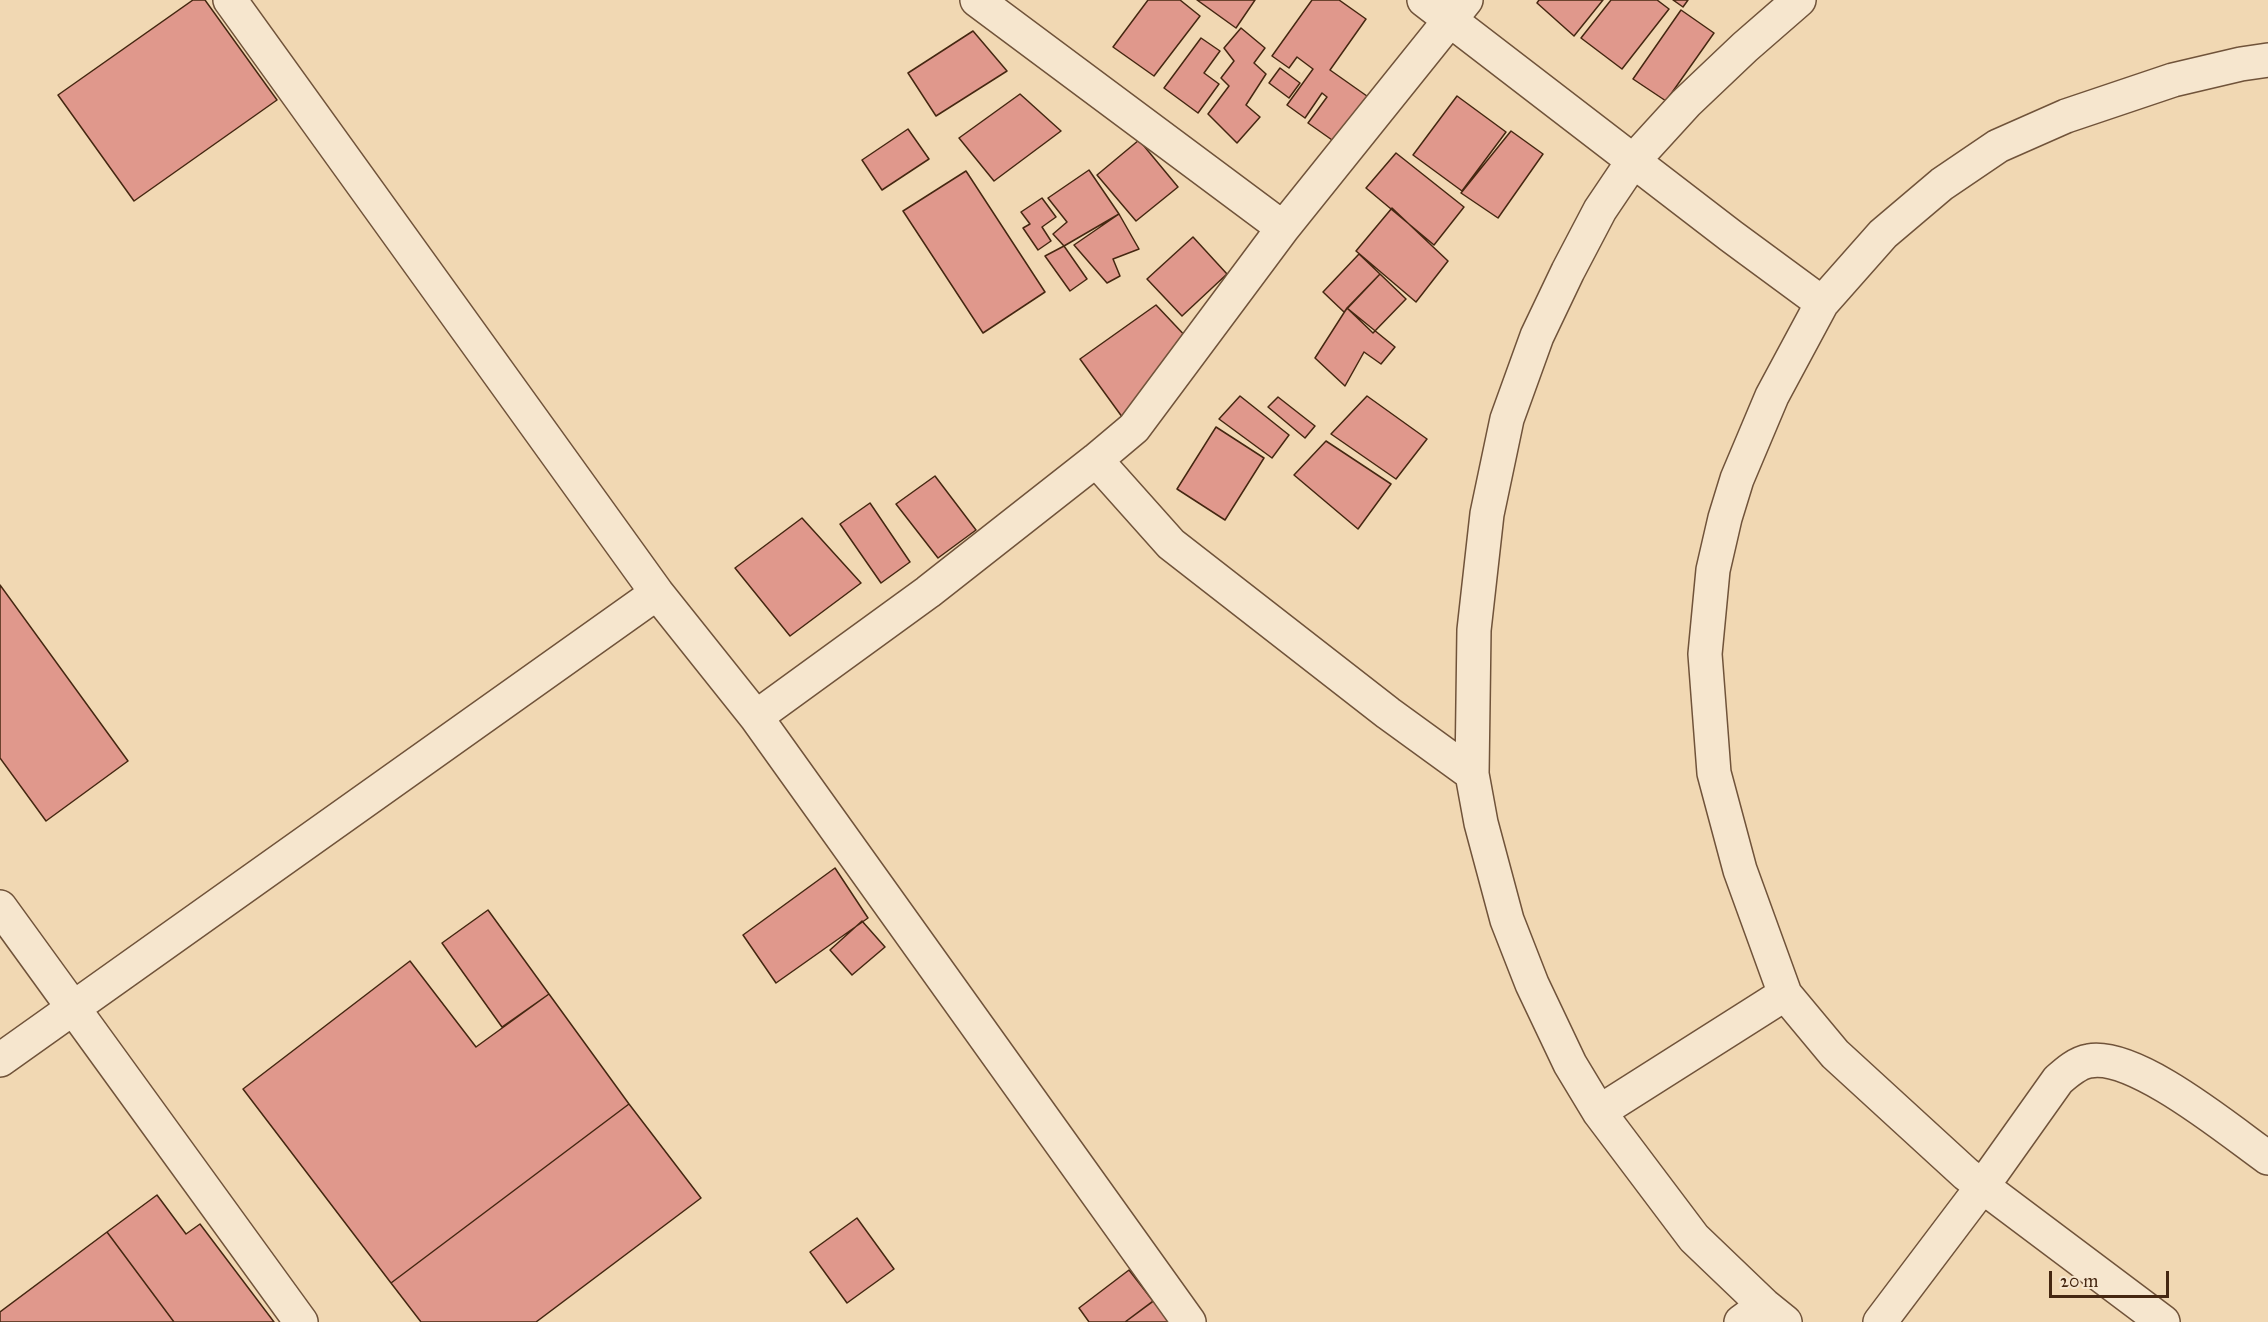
<!DOCTYPE html>
<html>
<head>
<meta charset="utf-8">
<style>
  body { margin:0 }
  #map { position:relative; width:2268px; height:1322px; overflow:hidden; background:#f1d8b3; font-family:"IM FELL Great Primer",serif }
  canvas { display:block }
  .scale { position:absolute; left:2049px; top:1271px; width:120px; height:27px; box-sizing:border-box; border:3px solid #452711; border-top:0; padding-left:8px; font-size:18px; line-height:21px; white-space:nowrap; color:#452711; -webkit-text-stroke:4px #f6e6ce; paint-order:stroke }
</style>
</head>
<body>
<div id="map">
<canvas width="2268" height="1322"></canvas>
<div class="scale">20 m</div>
</div>
<script>
const context = document.querySelector('canvas').getContext('2d');
context.lineJoin = 'round';
function fillPath(path, color) {
  context.fillStyle = color;
  context.fill(path, 'evenodd');
}
function trace(path, color, width, dash) {
  context.strokeStyle = color;
  context.lineWidth = width;
  context.lineCap = dash ? 'butt' : 'round';
  context.setLineDash(dash || []);
  context.stroke(path);
}
const building = new Path2D(`
  M193,0h12l72,100 -143,101 -76,-106z
  M1148,0h32l20,16 -46,60 -41,-29z
  M1197,0h58l-19,28z
  M1312,0h27l27,19 -36,51 44,31 -32,46 -34,-24 19,-26 -5,-4 -17,25 -18,-13 26,-36 -16,-12 -8,11 -17,-12z
  M1539,0h64l-29,36 -37,-33z
  M1611,0h46l12,9 -47,60 -41,-31z
  M1673,0h15l-5,7z
  M1681,10l33,23 -48,68 -33,-22z
  M1241,28l24,20 -11,15 12,11 -20,31 14,12 -23,26 -29,-29 21,-28 -8,-8 13,-17 -10,-13z
  M973,31l34,40 -71,45 -28,-43z
  M1201,38l19,13 -16,22 15,11 -21,29 -34,-25z
  M1280,68l20,15 -11,15 -20,-15z
  M1020,94l41,37 -67,50 -35,-43z
  M1457,96l49,36 -44,59 -49,-36z
  M908,129l21,30 -47,31 -20,-30z
  M1511,131l32,23 -45,64 -37,-25z
  M1139,140l39,47 -42,34 -39,-46z
  M1396,153l68,54 -30,38 -68,-57z
  M1089,170l30,44 -55,32 -11,-12 14,-12 -19,-24z
  M966,171l79,121 -62,41 -80,-122z
  M1042,198l14,19 -14,10 9,14 -13,9 -15,-22 7,-4 -9,-12z
  M1392,208l56,53 -32,41 -60,-51z
  M1119,214l20,35 -26,10 7,17 -13,7 -33,-38z
  M1193,237l34,37 -45,42 -35,-37z
  M1064,246l23,33 -17,12 -25,-35z
  M1359,254l21,20 -36,38 -21,-20z
  M1380,274l26,25 -33,34 -26,-25z
  M1156,305l34,36 -62,84 -48,-66z
  M1347,308l48,39 -14,17 -17,-12 -19,34 -30,-28z
  M1240,396l49,39 -17,23 -53,-39z
  M1367,396l60,43 -31,40 -65,-45z
  M1278,397l37,29 -10,12 -37,-31z
  M1216,427l48,31 -39,62 -48,-31z
  M1326,441l65,43 -33,45 -64,-54z
  M935,476l41,54 -38,28 -42,-54z
  M870,503l40,59 -29,21 -41,-59z
  M802,518l59,65 -71,53 -55,-68z
  M0,585l128,176 -82,60 -46,-63z
  M835,868l33,50 -92,65 -33,-48z
  M488,910l61,84 -47,33 -60,-84z
  M862,921l23,26 -33,28 -22,-25z
  M410,961l66,86 73,-53 80,110 -238,179 -148,-194z
  M629,1104l72,94 -165,124h-115l-30,-39z
  M157,1195l29,39 14,-10 74,98h-100l-67,-90z
  M857,1218l37,51 -47,34 -37,-51z
  M107,1232l67,90h-174v-10z
  M1129,1270l24,31 -28,21h-36l-10,-14z
  M1155,1300l16,22h-46z`);
const minor = new Path2D(`
  M230,0l427,593 99,124 433,605
  M977,0l306,228
  M1424,0l307,236 91,67
  M1096,460l75,84 217,169 84,61
  M756,717l172,-125 168,-132 38,-32 149,-200 183,-228
  M0,907l301,415
  M0,1060l657,-467
  M1599,1112l186,-118
  M1741,1322l23,-17
  M1785,1322l-21,-17 -70,-67 -95,-126 -29,-48 -38,-80 -25,-64 -26,-97 -9,-49 2,-144 13,-116 20,-95 30,-83 31,-65 32,-61 33,-49 53,-58 59,-56 54,-47
  M1880,1322l102,-135 76,-107c9,-8 19,-17 31,-19 46,-9 141,70 179,97
  M2163,1322l-197,-148 -131,-120 -50,-60 -45,-124 -26,-97 -9,-119 8,-84 12,-52 12,-39 35,-83 50,-93 61,-69 59,-50 56,-38 68,-30 107,-36 68,-16 27,-4`);
fillPath(building, '#e0988c');
trace(building, '#452711', 1.5);
trace(minor, '#70533a', 36);
trace(minor, '#f6e6ce', 33);
</script>
</body>
</html>
